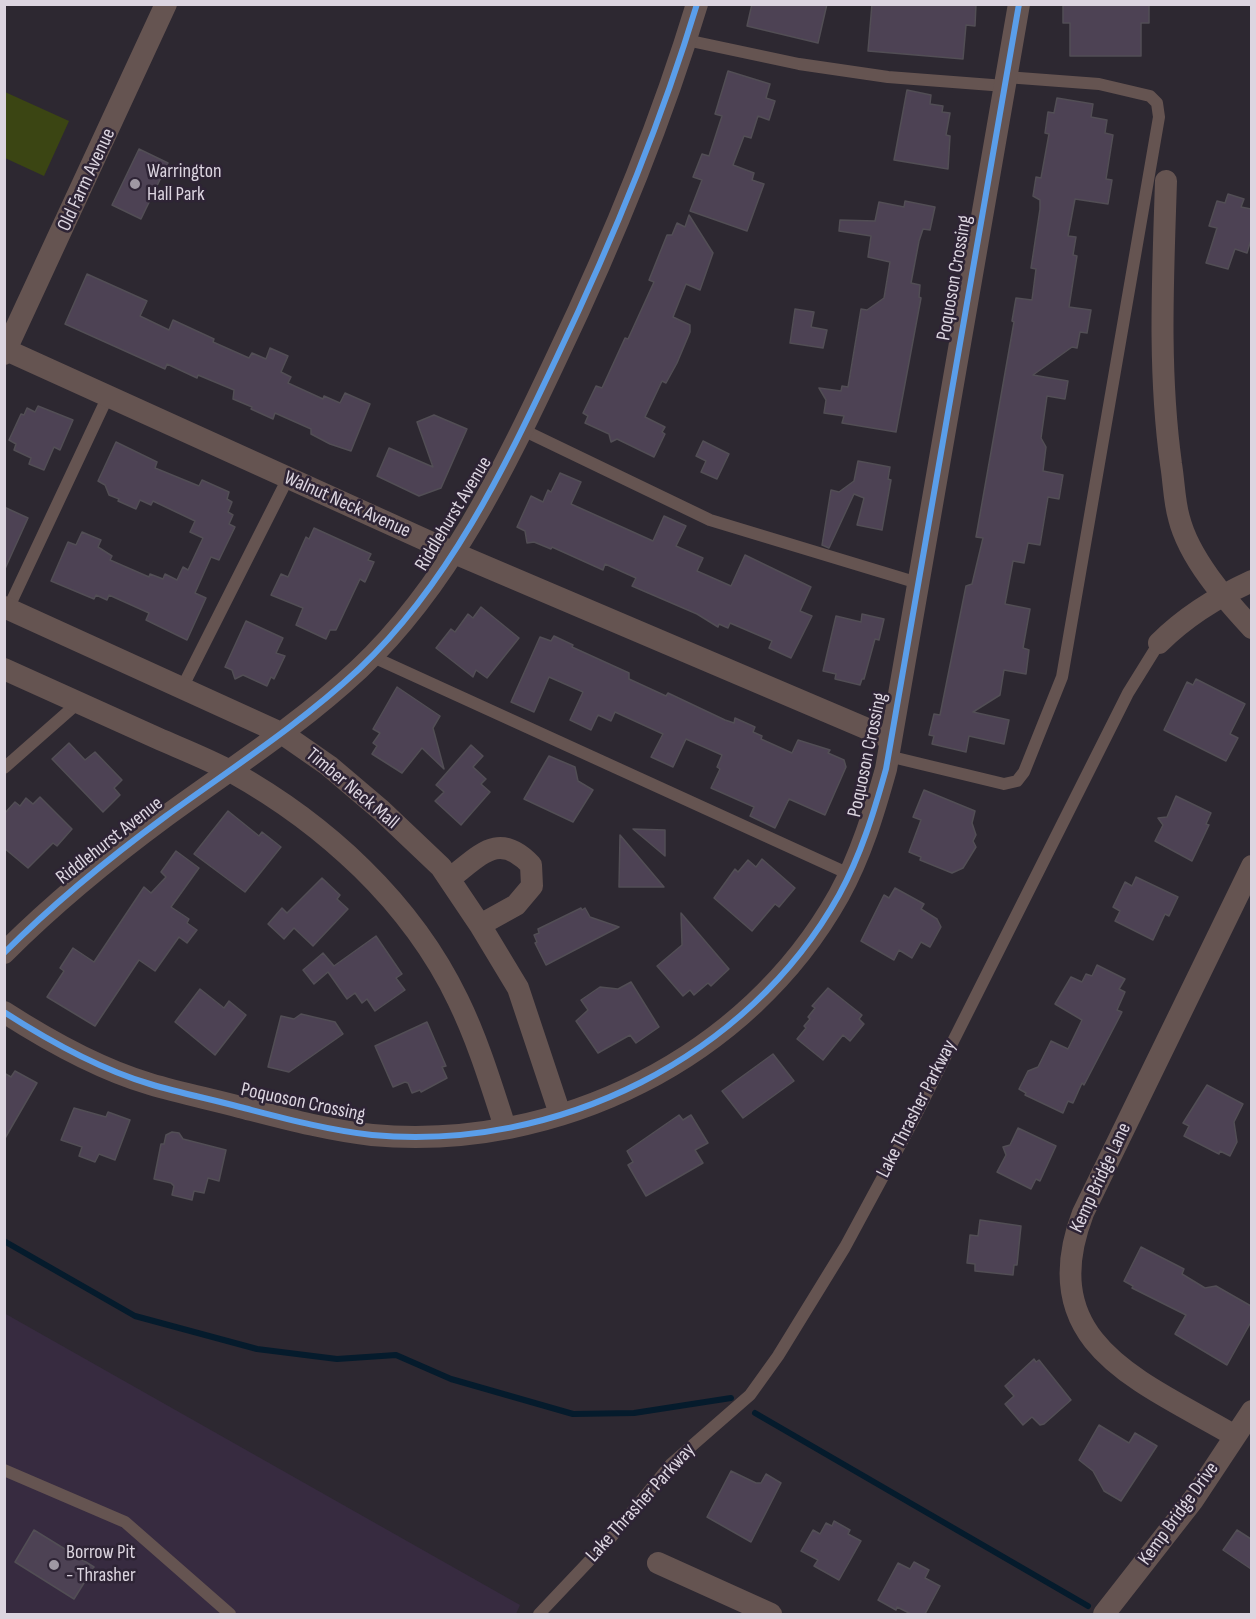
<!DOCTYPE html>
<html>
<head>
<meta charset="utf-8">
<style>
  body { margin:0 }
  #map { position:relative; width:1256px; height:1619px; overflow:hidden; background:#2d2831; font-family:"Sofia Sans Condensed",sans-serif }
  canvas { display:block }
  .frame { position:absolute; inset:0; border:6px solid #dcd5e0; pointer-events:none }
</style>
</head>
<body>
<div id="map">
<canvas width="1256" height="1619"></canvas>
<div class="frame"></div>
</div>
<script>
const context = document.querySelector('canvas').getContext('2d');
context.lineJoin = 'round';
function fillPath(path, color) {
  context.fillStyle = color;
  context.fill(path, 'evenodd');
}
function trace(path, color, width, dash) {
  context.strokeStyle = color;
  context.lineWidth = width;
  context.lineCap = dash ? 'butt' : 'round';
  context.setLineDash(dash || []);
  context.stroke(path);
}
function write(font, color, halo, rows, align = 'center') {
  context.font = font + ' "Sofia Sans Condensed",sans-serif';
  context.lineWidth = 5;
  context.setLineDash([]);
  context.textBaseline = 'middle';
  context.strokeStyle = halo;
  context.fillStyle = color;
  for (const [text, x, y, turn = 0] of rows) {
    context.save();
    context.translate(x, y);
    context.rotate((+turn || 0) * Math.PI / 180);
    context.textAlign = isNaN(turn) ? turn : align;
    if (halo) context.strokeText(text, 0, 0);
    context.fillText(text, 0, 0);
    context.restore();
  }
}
const built = new Path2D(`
  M4,1313l516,292 -4,9h-511z`);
const green = new Path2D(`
  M5,92l64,29 -25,55 -39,-18z`);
const stream = new Path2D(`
  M4,1241l131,75 122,33 80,10 59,-4 55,24 122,35 61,-1 97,-15
  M755,1413l333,193`);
const building = new Path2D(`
  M752,4h75l-9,39 -71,-17z
  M872,4h104l-1,22 -9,-1 -3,34 -95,-8z
  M1063,4h86v19h-8v33h-71v-33h-7z
  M728,71l42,13 -4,14 9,3 -6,19 -11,-4 -7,22 -7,-2 -11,29 21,8 -2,7 12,4 -17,47 -57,-20 12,-31 -9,-3 9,-23 7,2 13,-40 -7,-2z
  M907,90l24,5 -1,9 13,2 -1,6 8,1 -4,22 4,1 -2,33 -54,-9z
  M1057,98l36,6 -2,13 16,3 -2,13 8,2 -7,44 6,1 -4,24 -33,-5 -7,37 8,1 -3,18 4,1 -8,51 22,3 -4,23 -7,-1 -3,16 -5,-1 -39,28 35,6 -3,18 -18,-3 -6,42 5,9 -3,24 20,4 -4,24 -11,-2 -8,48 -12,-2 -4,20 -11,-2 -8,43 25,5 -7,39 6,2 -3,24 -22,-4 -4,25 -27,17 36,8 -5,24 -35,-8 -3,16 -34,-8 2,-8 -5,-1 5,-21 6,1 26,-129 6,-2 11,-46 -7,-1 38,-215 -2,-1 4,-23 16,2 4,-31 -5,-1 9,-59v-9l-7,-4 3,-19 5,1 8,-44 -4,-1 3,-21 6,1z
  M139,149l29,14 -27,56 -29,-14z
  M1228,194l16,5 -3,8 10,2v31l-4,13 -12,-4 -7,20 -22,-6 11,-35 -8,-2 8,-25 8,2z
  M905,201l30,6 -5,23 -7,-1 -4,12 -8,42 9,2 -1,12 2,1 -25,134 -54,-9 2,-7 -20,-3 2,-13 -7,-12 22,3 1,-5 6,1 13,-78 6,1 17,-12 6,-36 -22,-5 3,-21 -32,-5 1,-11 35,1 4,-19 25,5z
  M689,215l24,38 -13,37 -14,-6 -13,33 17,8v7l-13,31 -11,20 -4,-2 -17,36 20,10 -3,5 3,2 -11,23 -37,-18 -6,3 -2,-8 -24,-11 3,-7 -5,-3 13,-27 6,2 23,-50 3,1 26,-57 -5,-2 18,-45h5l5,-12 8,4z
  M87,274l60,27 -7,15 29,14 4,-10 41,19 -1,3 36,16 3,-5 14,6 4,-11 18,8 -7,16 10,5 -3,6 35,16 1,-3 16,7 5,-10 25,11 -19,47 -21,-7 -19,-10v-5l-36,-16 -2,6 -22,-10 1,-2 -19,-8 1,-9 -36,-15 -1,3 -30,-14 -2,5 -100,-45z
  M795,309l19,3 -3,15 16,3 -4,18 -33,-5z
  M38,406l35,14 -13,30 -6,-3 -10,23 -15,-6 2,-6 -17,-8 2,-6 -7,-4 12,-26 3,1 3,-7 8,4z
  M434,415l33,14 -26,59 -22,8 -42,-20 12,-28 44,19 -16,-45z
  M703,441l26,13 -12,25 -16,-7 5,-11 -10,-5z
  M116,442l41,20 -2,6 44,18 3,-6 27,12 -2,7 5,3 -4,10 5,3 -4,9 6,3 -16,33 -8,-3 -16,36 11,5 -19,42 -41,-20 3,-7 -40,-18 -2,5 -11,-5 -2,4 -43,-18 17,-39 8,3 6,-13 19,8 -3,7 14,9 -2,4 39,17 1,-3 13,5 2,-5 12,6 6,-13 5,3 15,-32 -13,-6 5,-11 -42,-20 -2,4 -11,-5 -4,9 -18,-8 1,-2 -10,-4 -4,-10 -7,-4z
  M858,461l32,6 -2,12 3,1 -9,50 -25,-5 7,-27 -10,-4 -25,54 -7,-3 9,-55 8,2 15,-11z
  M560,473l21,9 -10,22 82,37 11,-25 22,10 -10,20 27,12 -6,13 34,15 14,-31 66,32 -11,24 12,5 -21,42 -22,-10 3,-7 -42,-18 -2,5 -9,-4 -1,3 -21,-13 -65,-28 4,-8 -31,-14 -2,6 -51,-23 -1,2 -17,-7 -7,1 -2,-12 -8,-4 14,-31 12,6 5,-12 3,2z
  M4,507l24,11 -24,53z
  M314,528l57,26 -3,6 6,2 -9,20 -5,-3 -24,51h-6l-4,9 -30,-14 7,-17 -32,-13 10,-21 7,3 18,-40 3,2z
  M481,607l38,31 -32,40 -11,-8 -3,7 -37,-29 15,-19 4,3 13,-18 5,4z
  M862,614l22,5 -5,21 -4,-1 -11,40h-2l-2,6 -25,-6 1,-5 -13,-3 13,-55 25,6z
  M246,621l37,17 -7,15 9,3 -11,23 -3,-2 -4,9 -24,-11 -8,4 -3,-9 -7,-3z
  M554,636l19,9 -1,2 57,26v6l37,17 2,-3 57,27 9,3 1,-5 20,9 -2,5 9,4 -1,3 31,14 6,-13 32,10 -2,3 16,7 2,7 -21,48 -36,-16 -14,29 -25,-12 4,-9 -43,-19 9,-19 -3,-2 5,-12 -36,-16 -13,28 -22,-10 12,-23 -48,-22 -4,9 -13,-6 -7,15 -21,-10 13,-28 -34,-15 -15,35 -23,-10 29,-65 11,4z
  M1196,679l49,25 -15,30 8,4 -12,23 -62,-31 23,-48 6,3z
  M397,687l43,29 -7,12 11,41 -22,-21 -20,25 -30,-19 5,-8 -4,-3 7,-10 -7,-4z
  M69,743l16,17 10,-8 27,28 -8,8 6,7 -17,17 -51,-53z
  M471,745l12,11 -10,11 13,12 -5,5 9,8 -29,33 -26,-24 9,-9 -8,-7z
  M549,756l26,11 3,14 15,9 -20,32 -49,-23z
  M924,790l51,21 -3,12 4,12 -3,6 3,6 -13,21 -11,5 -32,-13 1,-3 -12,-5 12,-32 -8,-3z
  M1176,796l35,17 -5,11 3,1 -17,36 -37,-20 8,-16 -5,-7 9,-1z
  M40,797l32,32 -15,17 -4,-3 -25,25 -24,-20v-34l11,-12 5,4 6,-8 7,6z
  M228,811l31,25 3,-4 19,15 -36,45 -51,-38z
  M633,829l32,1v26z
  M620,835l44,52h-45z
  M176,851l23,17 -28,39 18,12 -2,4 10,7 -10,13 -8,-6 -24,34 -16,-11 -44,66 -48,-29 17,-26 -4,-3 13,-20 21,14 50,-75 7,6 15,-16 -5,-5z
  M762,859l33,29 -16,19 -4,-3 -23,27 -38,-33 21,-29 3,3 10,-12 8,7z
  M1136,877l42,20 -9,19 -4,-2 -12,26 -38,-19 5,-10 -7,-4 12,-25 7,4z
  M322,878l18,17 -3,4 11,10 -35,37 -19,-18 -10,11 -16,-15 14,-16 5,5z
  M895,888l29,16 -3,5 16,10 4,8 -11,20 -9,-5 -9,16 -13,-8 -5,10 -33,-19 23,-46 5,3z
  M581,908l1,2 3,-2 5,9 29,10 -73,38 -11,-22 2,-1 -3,-7 5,-2 -1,-4z
  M681,913l48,56 -18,17 -3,-3 -14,12 -4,-5 -7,6 -26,-30 25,-21z
  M376,936l26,38 -6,4 9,12 -30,21 -8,-12 -5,4 -7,-10 -8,6 -19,-27 -14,12 -11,-14 20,-17 11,13z
  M1097,965l28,14 -6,10 6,3 -8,18 5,2 -38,73 -2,-2 -9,20 -5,-2 -5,12 -38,-18 1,-2 -7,-4 9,-18 10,-4 13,-26 17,8 14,-29 -27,-16 16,-27 11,5 4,-8 6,2z
  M631,982l28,45 -23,16 -6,-8 -32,18 -22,-32 12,-11 -7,-10 19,-13 18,2z
  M828,988l34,27 -3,4 5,5 -14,17 -7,-6 -20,25 -26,-21 9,-11 -2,-2 6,-7 -2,-2 7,-9 -3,-2z
  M200,989l24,19 5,-7 17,14 -31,40 -40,-33z
  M301,1014l34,8 8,12 -54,38 -21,-5 13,-51 13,3z
  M427,1022l19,44 -4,1 5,11 -26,14 -1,-2 -8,3 -4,-10 -3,-1 -12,5 -18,-41z
  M773,1054l21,27 -51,37 -21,-27z
  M15,1071l22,12 -33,57v-67l7,4z
  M1207,1085l36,19 -9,18 3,20 -7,14 -10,-5 -1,3 -35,-18 5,-10 -6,-3z
  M74,1108l32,9 2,-5 22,8 -15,40 -16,-6 -4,8 -16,-6 3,-9 -21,-7z
  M679,1115l4,5 8,-5 17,28 -13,7 8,13 -57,33 -18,-31 5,-3 -6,-11z
  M1018,1128l38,18 -16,35 -4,-2 -5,10 -34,-17 9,-17 -3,-8 7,-2z
  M172,1132l7,1 4,6 43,11 -7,31 -11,-3 -4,15 -10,-2 -2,9 -20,-5 2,-9 -3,-3 -17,-4 7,-35h3l2,-9z
  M980,1220l41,6 -4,39h-3l-1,10 -38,-4v-7l-8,-1 3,-28 8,1z
  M1141,1247l43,22 -2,5 23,14 11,-2 35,20v16l-24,43 -52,-31 11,-19 -54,-27 1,-2 -9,-5z
  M1034,1359l2,3 3,-2 32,40 -27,24 -4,1 -8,-8 -9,8 -18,-21 9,-8 -9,-10z
  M1099,1425l30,18 6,-10 22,13 -36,55 -17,-10 -11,-20 -14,-11z
  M731,1471l25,12h5l5,-9 15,9 -30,59 -44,-25z
  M834,1521l16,9 -2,4 13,7 -22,39 -25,-14 4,-6 -17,-9 12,-21 7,4 6,-11 6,3z
  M34,1530l60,37 -20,32 -59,-37z
  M1237,1530l14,9v30l-28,-19z
  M914,1562l15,8 -4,8 15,8 -15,28h-14l-14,-7 -1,3 -18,-10 20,-37 12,6z`);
const lane = new Path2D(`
  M686,40l113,24 89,13 117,9
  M523,430l187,90 208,63
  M8,609l100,-213
  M371,656l478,218
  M182,688l106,-210
  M888,756l116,28 13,-3 7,-9 38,-95 97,-560 -2,-14 -7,-7 -51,-12 -93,-7
  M4,768l75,-66
  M4,1470l121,52 105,92
  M539,1614l70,-74 62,-76 79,-69 28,-39 67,-109 67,-124 216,-430 31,-50`);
const street = new Path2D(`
  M1166,181c-3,95 -8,189 5,283 3,18 3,37 8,54 10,40 46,81 73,110
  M4,349l450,204 437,186
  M4,354l162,-350
  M4,607l279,127 46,32 53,45 59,56 39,58 38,63 42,126
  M1159,643c27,-27 58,-46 93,-62
  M4,669c51,23 102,46 153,69 25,11 51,21 75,34 93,52 179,130 226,228 20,41 33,84 47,127
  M449,879c31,-23 49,-49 82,-14l1,21 -16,19 -36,20
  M4,953c50,-50 105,-95 162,-137 66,-48 133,-91 193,-147 89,-84 145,-200 197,-310 55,-115 104,-233 141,-355
  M4,1012c45,29 95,57 146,72 30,9 60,15 90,23 43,11 87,23 132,28 185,17 376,-77 467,-240 22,-40 35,-83 47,-126l133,-765
  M1235,1436c-94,-55 -202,-92 -152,-223l169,-347
  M658,1563l113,51
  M1104,1614l89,-114 59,-89`);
const cycleway = new Path2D(`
  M4,953c50,-50 105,-95 162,-137 66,-48 133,-91 193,-147 89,-84 145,-200 197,-310 55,-115 104,-233 141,-355
  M4,1012c45,29 95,57 146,72 30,9 60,15 90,23 43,11 87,23 132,28 185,17 376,-77 467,-240 22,-40 35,-83 47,-126l133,-765`);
const markers = [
  [135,184,6,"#9f98a3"],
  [54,1565,6,"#9f98a3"]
];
const poiNames = [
  ["Warrington",147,172],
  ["Hall Park",147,195],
  ["Borrow Pit",66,1553],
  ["- Thrasher",66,1576]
];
const streetNames = [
  ["Old Farm Avenue",87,180,-65],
  ["Poquoson Crossing",955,278,-80],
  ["Walnut Neck Avenue",347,505,24],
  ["Riddlehurst Avenue",454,514,-59],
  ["Poquoson Crossing",868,755,-78],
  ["Timber Neck Mall",352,789,40],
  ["Riddlehurst Avenue",110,841,-38],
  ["Poquoson Crossing",303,1103,12],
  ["Lake Thrasher Parkway",917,1109,-63],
  ["Kemp Bridge Lane",1101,1178,-65],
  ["Lake Thrasher Parkway",641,1503,-48],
  ["Kemp Bridge Drive",1179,1514,-54]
];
fillPath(built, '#372b40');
fillPath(green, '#3b4513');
trace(stream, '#051b2c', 6);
fillPath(building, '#4d4254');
trace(building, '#524e55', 1.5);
trace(lane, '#655451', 12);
trace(street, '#655451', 22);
trace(cycleway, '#5a9eea', 6);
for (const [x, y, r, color] of markers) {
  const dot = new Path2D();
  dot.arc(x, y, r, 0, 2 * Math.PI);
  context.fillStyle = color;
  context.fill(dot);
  trace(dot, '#2e2435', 2);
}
write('20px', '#dcd5e0', '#2e2435', poiNames, 'left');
write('20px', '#dcd5e0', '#2e2435', streetNames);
</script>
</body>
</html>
